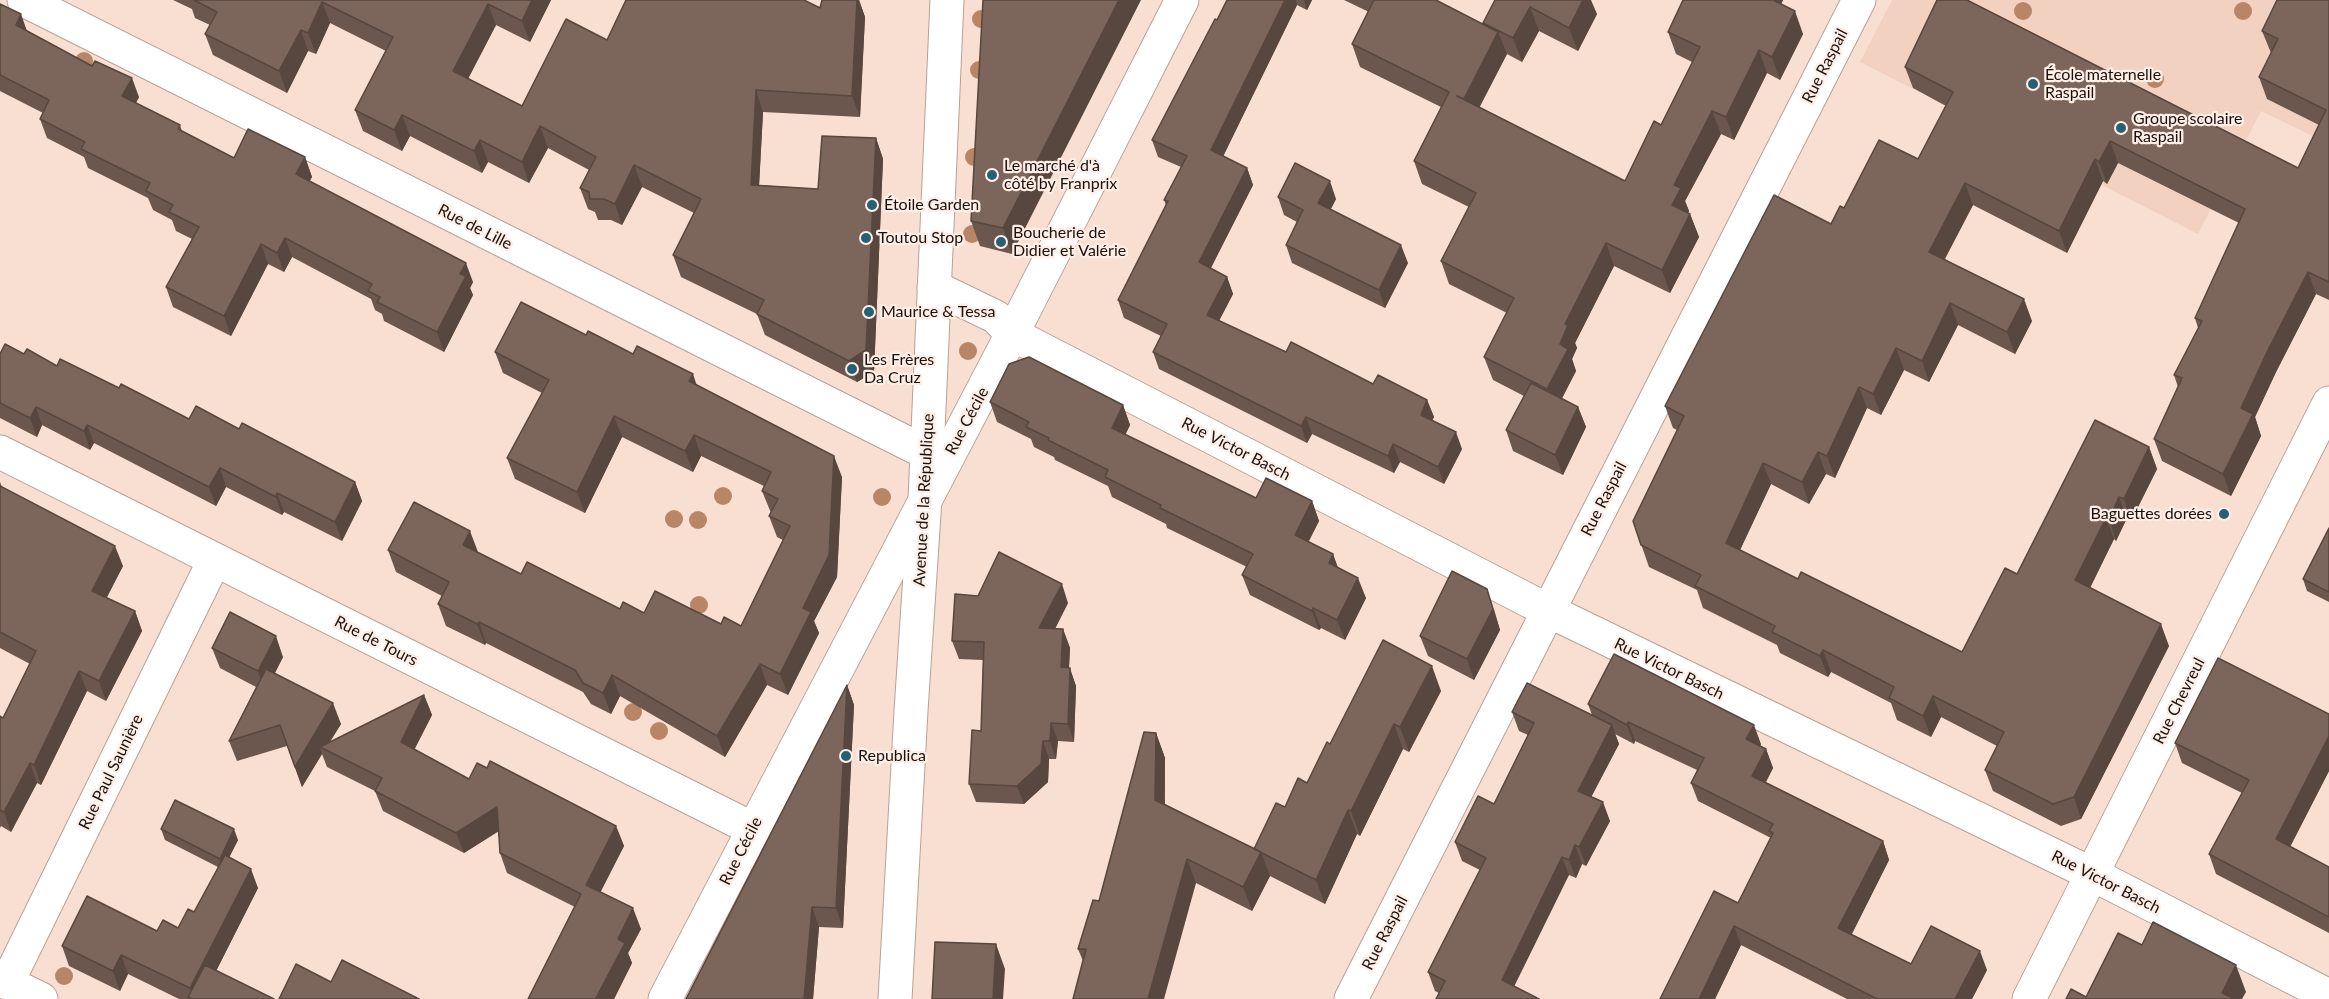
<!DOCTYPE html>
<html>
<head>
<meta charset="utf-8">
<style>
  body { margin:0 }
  canvas { display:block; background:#f9dfd2 }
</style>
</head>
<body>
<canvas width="2329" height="999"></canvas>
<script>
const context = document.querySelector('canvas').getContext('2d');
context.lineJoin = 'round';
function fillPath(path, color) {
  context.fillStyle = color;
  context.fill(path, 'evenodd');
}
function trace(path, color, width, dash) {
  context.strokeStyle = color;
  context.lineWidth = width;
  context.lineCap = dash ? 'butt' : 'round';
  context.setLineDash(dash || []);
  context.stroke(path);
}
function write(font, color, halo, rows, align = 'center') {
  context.font = font + ' Lato,sans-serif';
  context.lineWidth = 4.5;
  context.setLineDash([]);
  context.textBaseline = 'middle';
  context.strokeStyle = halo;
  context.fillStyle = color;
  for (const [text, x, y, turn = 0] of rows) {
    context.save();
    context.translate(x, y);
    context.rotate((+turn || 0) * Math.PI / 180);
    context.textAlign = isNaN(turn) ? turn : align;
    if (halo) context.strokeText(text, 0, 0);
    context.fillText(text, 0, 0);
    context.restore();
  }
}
const built = new Path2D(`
  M1892,0h437v144l-68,-33 -63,123 -338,-172z`);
const street = new Path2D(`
  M24,0l903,453
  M934,287l62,30 16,17 535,276 545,264 237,122
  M0,452l753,377
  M0,979l41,20
  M7,983l207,-422
  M665,999l347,-665 170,-334
  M1351,999l508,-999
  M2029,999l300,-596`);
const secondary = new Path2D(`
  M895,999l16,-288 14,-212 22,-499`);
const trees = [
  [2023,11],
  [2243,11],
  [981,19],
  [84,61],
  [979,70],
  [2155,79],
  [974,157],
  [972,234],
  [968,351],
  [723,496],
  [882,497],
  [674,519],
  [698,520],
  [699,605],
  [633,712],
  [659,731],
  [64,976]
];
const wall = new Path2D(`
  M173,0h378l-21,42 -34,-17 -28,54 54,27 85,-66 213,-32 2,-8h37l6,17 -5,100 -97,-5 -4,73 59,4 58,-51 7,21 -9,213 -17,10 -92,-47 -8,-21 -76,-37 -8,-22 21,-42 -52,-26 -20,38 -11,-5h-13l-3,-8 -7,-3 -8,-21 9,-18 -41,-22 -19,35 -41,-21 -6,11 -72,-37 -8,15 -39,-20 -8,-21 31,-59 -56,-28 -14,31 -8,-3 -21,42 -74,-38 -8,-21 5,-9 -15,-7 -3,-9z
  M983,0l29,254 -32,-8 -9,-25z
  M1227,0h85l-5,10 -10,-5 -74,151 24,12 6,17 -42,83 16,9 6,17 -14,27 67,31 87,32 54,16 7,17 -2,3 30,29 -18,35 -44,-22 -6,11 -82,-39 -5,9 -148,-74 -6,-17 8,-16 -37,-18 -6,-18 48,-95 -2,-5 17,-33 -23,-10 -6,-17 65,-120z
  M1344,0h92l47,24 12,-24 102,14 -19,37 -39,-20 -17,31 -15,-8 -28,53 146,74 36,-56 31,-63 -16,-8 -8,-22 15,-32h100l-2,4 22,30 -23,46 -13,-7 -33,67 -13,-6 -36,67 4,10 -1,2 2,1 9,23 -29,56 -56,-27 -39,77 2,5 -5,11 4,12 -14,27 16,9 8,20 -23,48 -50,-24 -7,-21 18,-34 -31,-16 -9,-23 23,-44 -58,-29 -8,-23 28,-54 -47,-23 -8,-23 27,-54 -81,-40 -8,-23 17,-32z
  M2329,0v300l-13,-6 -40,78 -21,45 6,19 -30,60 -69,-35 -8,-22 24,-52 -4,-12 24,-47 -3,-10 44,-95 -121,-60 -11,21 -4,-3 -36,72 -94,-48 -28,54 87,62 -17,33 -57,-29 -29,57 -25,-12 -23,45 -14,-7 -32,70 -9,-4 -17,30 -38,-20 -31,66 58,29 164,73 55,-78 132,-127 8,22 -26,52 -4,-3 -11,23 -2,-2 -24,49 79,58 -88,173 -20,7 -68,-35 -8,-21 12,-24 -56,-29 -10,20 -34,-17 -6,-17 -60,-31 -3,5 -48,-24 -3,-8 -74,-37 -6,-18 -48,-23 -16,-46 44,-91 -4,-2 -8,-22 179,-198 74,-49 28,-53 -33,-18 -8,-21 393,101 21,-43 -52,-26 -8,-22 12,-24 -9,-22z
  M0,4l27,27 112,66 -3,6 44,22 2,6 52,27 71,-1 7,20 -3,4 164,101 -3,6 3,7 -29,57 -60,-31 -2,-7 -7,-4 -4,-11 -79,-42 -8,15 -16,-8 -37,72 -58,-29 -7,-20 26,-48 -16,-8 -4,-11 -19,-10 -5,-12 -60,-30 -4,-11 -37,-19 -7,-19 3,-6 -43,-22z
  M1278,197l58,2 -5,10 77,54 -23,45 -93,-45 -6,-18 11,-23 -13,-7z
  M586,335l110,49 146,93 -5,100 -23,44 5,12 -31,62 -21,-10 -42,72 -105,-61 -9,18 -20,-10 -8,-12 -97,-49 -1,2 -39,-19 -8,-22 4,-8 -46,-24 -8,-22 90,2 43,22 99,35 101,15 20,2 42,-86 -6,-3 -8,-21 2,-3 -9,-22 2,-5 -63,-30 -8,16 -71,-35 -37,76 -70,-34 -8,-21 35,-65 -39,-20 -8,-21z
  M0,354h24l95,34 70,31 50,10 116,53 7,19 -20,40 -58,-29 -2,3 -56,-28 -10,19 -122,-63 -4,7 -48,-25 -5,12 -37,-19z
  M990,402l133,3 7,20 -5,10 131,63 56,3 7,20 -11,21 25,12 5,14 28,30 -21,42 -24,-12 -2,2 -69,-35 -8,-20 5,-8 -80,-39 -1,-4 -54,-27 -4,-11 -53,-26 -1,-3 -20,-10 -3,-8 -34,-17z
  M0,482l2,5 121,79 -17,32 29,13 7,20 -36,70 -19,-10 -46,94 -4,-2 -26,49 -10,-6 -1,2v-112l3,2 27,-54 -30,-16z
  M2329,528v74l-22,-11 -4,-12z
  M1068,603l-13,26h8l7,19 -1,20 7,18 -2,56 -16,-1 -2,18h-7l-1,23 -24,22 -48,-2 -7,-18 12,-53 2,-71 -24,-1 -7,-18z
  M1494,609l6,21 -26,50 -46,-24 -8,-20z
  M212,648l71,9 -8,16 66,51 -11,18 94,-47 8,20 -18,35 55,29 18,-11 129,58 8,20 -24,46 41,37 -13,24 4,10 -18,36h-86l47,-92 -68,-34 -7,-20 -1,-22 -35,22 -81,-42 -8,-20 -48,-24 -5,-13 -20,33 -15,-41 -50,15 -8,-20 27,-54 -36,-19z
  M847,685l7,20 -11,223 -24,-1 -6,72h-127z
  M1441,691l-32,61 -6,-3 -43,87 -3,-2 -32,70 -55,-28 -18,35 -56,-28 -113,78 -5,-12 21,-48 57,-168 9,25v46l89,45 31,-42 22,-24 23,-39z
  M1588,704l173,40 -1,2 6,3 7,19 -7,14 117,59 6,19 -37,74 59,30 76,6 -15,29h-125l-106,-54 -26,54h-55l78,-96 33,-65 -73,-37 -7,-18 6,-13 -62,-29 -1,3 -19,-10 4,10 -28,53 19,24 -24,45 -4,-2 -6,14 -7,-3 -130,118 -4,-2 -7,-19 52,-102 -18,-9 -7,-19 39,-38 34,-69 -9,-4 -7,-19 80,3z
  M2329,714v57l-39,75 39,21v66l-113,-59 -7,-20 33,-61 -60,-30 -7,-20z
  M161,829l77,11 -9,17 29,31 -42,83 58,28h-95l-51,-25 -8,17 -51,-25 -7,-20 116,-18 16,-16 24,-45 -53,-27z`);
const shadedWall = new Path2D(`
  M532,0h19l-21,42 -8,-21z
  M857,0h2l6,17 -5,100 -8,-21z
  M1119,0h22l-129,254 -9,-26z
  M1285,0h11l1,5 -79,162 -7,-17z
  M1304,0h8l-5,10z
  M1583,0h8l6,14 -19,37 -9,-23z
  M1767,0h16l-9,19z
  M322,2l8,21 -14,31 -8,-21z
  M488,4l8,21 -35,67 -8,-21z
  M1530,7l9,24 -17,31 -9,-24z
  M1795,11l8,23 -23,46 -8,-23z
  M21,14l7,20 -12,-9z
  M301,30l7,21 -21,42 -8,-22z
  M1498,32l9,22 -35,68 -8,-23z
  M1759,50l8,23 -33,67 -8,-23z
  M132,78l7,19 -10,18 -7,-19z
  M756,90l7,22 -5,94 -7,-21z
  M1712,111l9,23 -36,67 4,10 -9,17 -8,-23 2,-20z
  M402,115l8,21 -8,15 -8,-21z
  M540,126l8,22 -19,35 -7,-21z
  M876,138l7,21 -9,213 -17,10 -8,-21z
  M480,140l8,22 -6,11 -8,-22z
  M2110,141l8,22 -11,21 -8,-22z
  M305,157l7,20 -9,16 -7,-19z
  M2095,159l8,22 -36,72 -8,-22z
  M634,165l8,22 -20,38 -7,-21z
  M1247,168l6,17 -48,94 -6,-17z
  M1330,181l6,18 -12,22 -6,-18z
  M1965,183l8,22 -36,68 -8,-21z
  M1690,214l9,23 -29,56 -8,-23z
  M285,238l7,19 -8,15 -7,-19z
  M1606,243l8,23 -39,77 2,5 -5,11 4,12 -21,41 -8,-23 18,-65z
  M261,244l7,20 -37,72 -7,-20z
  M1401,245l7,18 -23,45 -6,-18z
  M466,263l7,19 -3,6 3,7 -29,57 -7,-20 23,-58z
  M2308,272l8,22 -40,78 -21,45 6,19 -30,60 -8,-22 18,-66 27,-58z
  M1227,277l6,17 -20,38 -6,-17z
  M2024,299l8,22 -17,33 -8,-22z
  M1950,303l8,22 -29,57 -7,-21z
  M1896,348l8,22 -23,45 -8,-21z
  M693,374l7,21 -11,-14z
  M1859,387l8,21 -32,70 -8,-22z
  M1427,400l7,17 -7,15 -6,-17z
  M1123,405l7,20 -11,23 -7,-20z
  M36,407l6,18 -5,12 -7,-19z
  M1578,407l8,20 -23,48 -8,-20z
  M614,416l8,21 -37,76 -8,-21z
  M1306,417l6,17 -5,9 -6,-17z
  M87,425l7,18 -4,7 -6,-19z
  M1456,432l6,17 -18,35 -6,-17z
  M694,435l7,21 -8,16 -8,-21z
  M1393,444l7,18 -6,11 -6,-17z
  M2149,447l8,22 -26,52 -7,-22z
  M1818,452l8,22 -17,30 -7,-22z
  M834,456l8,21 -5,100 -23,44 5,12 -31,62 -8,-21 23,-66z
  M1763,463l8,21 -38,81 -7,-22z
  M220,468l6,19 -10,19 -7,-19z
  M355,482l7,19 -20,40 -7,-19z
  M277,493l7,19 -2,3 -6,-18z
  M2119,497l8,21 -11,23 -7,-22z
  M1312,501l7,20 -17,34 -7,-20z
  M2106,518l8,21 -31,63 -8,-22z
  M470,531l8,21 -15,-7z
  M115,546l8,20 -23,45 -8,-20z
  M1333,554l7,20 -11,-11z
  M1358,578l8,20 -21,42 -8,-20z
  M1062,584l6,19 -22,43 -7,-18z
  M1487,589l13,41 -26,50 -7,-21z
  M1313,608l8,20 -2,2 -7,-19z
  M135,611l7,20 -36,70 -7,-20z
  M479,622l7,21 -1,2 -8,-21z
  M2161,624l8,22 -88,173 -7,-22z
  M1063,629l7,19 -2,38 -7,-19z
  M276,636l7,21 -18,35 -7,-21z
  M1823,650l8,22 -3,5 -8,-21z
  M760,664l7,21 -42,72 -8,-21z
  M1432,666l9,25 -32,61 -9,-25z
  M1070,668l6,18 -2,56 -6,-18z
  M79,671l8,20 -46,94 -7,-20z
  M612,675l8,21 -9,18 -8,-21z
  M847,685l7,20 -11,223 -7,-20z
  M424,695l8,20 -24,47 -7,-20z
  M1933,696l8,21 -10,20 -8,-21z
  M333,703l8,21 -16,25 -5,-2 2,7 -20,33 -7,-20z
  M1628,722l7,19 -1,3 -7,-19z
  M1051,723l7,18 -2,18 -6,-18z
  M1394,724l9,25 -43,87 -9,-25z
  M1612,725l7,19 -34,65 -7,-18z
  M1754,725l7,19 -8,14 -7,-19z
  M1156,733l9,25 -1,66 -9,-24z
  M2329,736v35l-45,88 -8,-20z
  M1043,741l6,18 -1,23 -24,22 -7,-18z
  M1766,749l7,19 -14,27 -7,-19z
  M30,763l7,20 -26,49 -7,-20z
  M1603,802l7,19 -24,45 -7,-19z
  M497,807l8,20 -41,26 -8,-20z
  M1348,810l9,24 -32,70 -9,-24z
  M616,826l8,20 -30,59 -8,-20z
  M234,829l4,11 -15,30 -3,-11z
  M1883,841l6,19 -44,87 -7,-19z
  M1575,845l7,19 -6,14 -7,-18z
  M1261,852l9,24 -18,35 -9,-24z
  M1562,857l7,18 -61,124 -6,-19z
  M1187,859l9,24 -32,116h-16z
  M251,869l7,19 -56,111h-8l-4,-11z
  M812,907l7,20 -6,72h-9z
  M633,908l8,21 -13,24 4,10 -18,36h-17l21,-60z
  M1734,926l7,19 -26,54h-16z
  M996,944l9,25 -2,30h-10z
  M1980,951l7,19 -15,29h-17z
  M121,955l7,19 -8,17 -7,-20z
  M2236,965l10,27 -4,7h-18l-2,-6z`);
const building = new Path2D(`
  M194,0h338l-10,21 -34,-17 -35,67 69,35 44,-87 41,21 19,-40h178l16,8 2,-8h35l-5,96 -96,-6 -5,95 67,4 4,-53 54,2 -10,212 -17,11 -92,-47 7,-14 -91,-45 28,-56 -67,-34 -19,39 -11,-5h-14l-1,-7 -9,-4 16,-31 -56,-31 -18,36 -42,-22 -6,11 -72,-36 -8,15 -39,-20 38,-73 -71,-35 -14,31 -7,-3 -22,41 -74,-37 12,-22z
  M983,0h136l-116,228 -32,-7z
  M1227,0h58l-74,150 36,18 -48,94 28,15 -20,38 79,37 5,-10 82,42 5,-9 49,25 -6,15 35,17 -18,35 -45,-23 -5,12 -82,-39 -5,9 -148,-74 14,-28 -49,-24 50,-99 -4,-1 23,-44 -35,-16 63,-121 2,1z
  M1374,0h62l62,32 -34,67 -7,-3 168,85 29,-60 7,4 39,-78 -32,-15 15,-32h90l22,11 -23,46 -13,-7 -33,67 -14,-6 -38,74 7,3 -9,17 18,9 -28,56 -56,-27 -41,81 3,1 -8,19 8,5 -21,40 -63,-32 30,-59 -73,-37 35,-68 -62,-32 35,-69 -97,-48z
  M1495,0h88l-14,28 -39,-21 -17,31 -30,-15z
  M1937,0h30l331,168 28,-58 -67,-33 19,-38 -16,-8 15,-31h52v282l-21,-10 -40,78 -27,58 12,6 -30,60 -69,-35 28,-61 -8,-3 28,-54 -7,-3 50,-109 -135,-68 -11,21 -4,-3 -36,72 -94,-48 -36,69 95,47 -17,33 -57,-29 -28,58 -26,-13 -23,46 -14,-7 -32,69 -9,-4 -16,30 -39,-19 -37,80 72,36 3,-7 161,80 43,-84 12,6 78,-154 54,27 -25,52 -5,-2 -10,22 -3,-1 -31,62 86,44 -87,173 -21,7 -68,-34 19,-38 -71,-36 -10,20 -34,-18 5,-11 -71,-37 -3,6 -48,-24 3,-6 -80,-40 6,-11 -60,-30 -8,-24 51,-105 -19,-10 109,-211 57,29 9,-18 4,2 35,-68 39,19 35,-67 -48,-25z
  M0,4l21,10 -5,11 76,41 3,-5 37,17 -10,18 58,29 -2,4 56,29 14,-29 57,28 -9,17 170,89 -6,11 6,2 -29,56 -60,-30 3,-5 -12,-6 4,-7 -87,-46 -8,15 -16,-9 -37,72 -58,-29 33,-60 -30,-15 4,-7 -27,-14 4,-8 -69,-34 4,-7 -45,-23 9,-19 -49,-25z
  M1295,163l35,18 -12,22 83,42 -22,45 -93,-45 17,-35 -25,-13z
  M521,302l65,33 2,-4 45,23 4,-8 56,28 -4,7 145,75 -5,99 -26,53 8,4 -31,62 -20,-10 -43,72 -105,-61 -9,18 -20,-10 -8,-13 -96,-48 -2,2 -39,-20 11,-22 -61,-32 26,-48 56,29 -7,14 58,29 6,-12 93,47 3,-7 21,11 11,-22 66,33 3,-7 17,9 49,-100 -21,-10 9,-17 -16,-8 9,-19 -77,-37 -9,16 -71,-35 -37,76 -70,-34 42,-78 -54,-28z
  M5,344l19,10 3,-5 30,17 3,-7 59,29 2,-4 68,35 7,-13 43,23 3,-6 113,59 -20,40 -58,-29 -1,4 -56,-29 -11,19 -122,-62 -3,6 -48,-24 -6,11 -30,-15v-49z
  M1029,357l94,48 -11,23 144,70 10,-20 46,23 -17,34 38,19 -4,9 29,15 -21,42 -24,-12 -1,3 -70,-36 11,-21 -93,-46 1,-3 -56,-28 3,-7 -60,-30 1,-2 -23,-11 3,-5 -39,-20 19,-38z
  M1531,383l47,24 -23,48 -49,-25z
  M0,486l115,60 -23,45 43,20 -36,70 -20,-10 -45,94 -4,-2 -26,49 -4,-2v-94l3,2 33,-67 -36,-19z
  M2329,528v64l-26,-13z
  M999,552l63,32 -23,44 24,1 -2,38 9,1 -2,56 -17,-1 -1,18h-7l-2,23 -24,22 -48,-2 3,-54 9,1 3,-89 -32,-1 3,-47 23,2z
  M1452,571l35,18 6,20 -26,50 -47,-23z
  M230,612l46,24 -18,35 -46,-23z
  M1383,640l49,26 -32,61 -6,-3 -43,87 -3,-1 -32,70 -62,-31 22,-46 9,4 13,-29 9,5 20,-41 3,2z
  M1614,654l140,71 -8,14 20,10 -14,27 131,65 -45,87 73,36 20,-38 49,25 -25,48h-78l-143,-73 -35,73h-39l54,-108 24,12 35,-70 -4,-2 4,-7 -82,-41 13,-25 -76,-36 -1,3 -39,-21z
  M2218,658l111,56v22l-53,103 53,28v50l-120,-63 40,-74 -74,-37z
  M266,669l67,34 -38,64 -15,-42 -51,16z
  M1527,683l85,42 -34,66 25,11 -24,45 -4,-2 -6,15 -7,-3 -60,123 37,19h-103l9,-18 -17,-9 58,-114 -31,-16 23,-46 16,8 40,-81 -22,-11z
  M847,685l-11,223 -24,-1 -8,92h-118z
  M424,695l-23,47 68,37 8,-16 10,5 3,-7 126,65 -30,59 47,23 -15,31 7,4 -29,55 1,1h-69l53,-105 -81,-41 -3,-46 -41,26 -81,-42 7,-13 -62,-31z
  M1144,732l12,1 -1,67 106,52 -18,35 -56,-28 -39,140h-75l13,-50h-8l15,-49 6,1z
  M175,800l59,29 -14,30 -59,-30z
  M225,855l26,14 -61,119 -69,-33 -8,16 -51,-25 25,-50 70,35 6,-11 15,8 10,-19 6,3z
  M2153,922l83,43 -14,28 13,6h-169l5,-10 15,8 32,-64 24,12z
  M935,942l61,2 -3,55h-61z
  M342,960l77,39h-140l17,-35 35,18z
  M205,965l69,34h-82l-4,-2z`);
const markers = [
  [2033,84,6,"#246178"],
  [2121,128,6,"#246178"],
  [992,175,6,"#246178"],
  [872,205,6,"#246178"],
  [866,238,6,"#246178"],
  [1001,242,6,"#246178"],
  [869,312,6,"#246178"],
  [852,369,6,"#246178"],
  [2224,514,6,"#246178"],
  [846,756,6,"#246178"]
];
const streetNames = [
  ["Rue Raspail",1825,66,-63],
  ["Rue de Lille",475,227,27],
  ["Rue Cécile",967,421,-62],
  ["Rue Victor Basch",1236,449,27],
  ["Rue Raspail",1604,499,-63],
  ["Avenue de la République",924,500,-87],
  ["Rue de Tours",376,641,27],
  ["Rue Victor Basch",1669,669,26],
  ["Rue Chevreul",2179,701,-63],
  ["Rue Paul Saunière",111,772,-64],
  ["Rue Cécile",741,851,-63],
  ["Rue Victor Basch",2106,882,27],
  ["Rue Raspail",1385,933,-63]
];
const poiNames = [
  ["École maternelle",2045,75],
  ["Raspail",2045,93],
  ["Groupe scolaire",2133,119],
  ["Raspail",2133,137],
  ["Le marché d'à",1004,166],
  ["côté by Franprix",1004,184],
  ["Étoile Garden",884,205],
  ["Boucherie de",1013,233],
  ["Didier et Valérie",1013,251],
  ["Toutou Stop",878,238],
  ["Maurice & Tessa",881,312],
  ["Les Frères",864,360],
  ["Da Cruz",864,378],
  ["Baguettes dorées",2212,514,"right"],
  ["Republica",858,756]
];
fillPath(built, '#f2d1c1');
trace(street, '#baa195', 35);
trace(secondary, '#baa195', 35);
trace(street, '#fff', 33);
trace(secondary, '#fff', 33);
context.fillStyle = '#b88667';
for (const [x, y] of trees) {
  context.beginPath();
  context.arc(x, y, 9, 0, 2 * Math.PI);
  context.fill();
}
fillPath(wall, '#6b574d');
fillPath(shadedWall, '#57473f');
fillPath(building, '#7c655a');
trace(building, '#57473f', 1.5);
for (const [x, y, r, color] of markers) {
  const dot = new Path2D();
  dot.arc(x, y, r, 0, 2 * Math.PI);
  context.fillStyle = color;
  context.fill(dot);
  trace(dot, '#feeee6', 2);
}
write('16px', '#19110d', '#feeee6', streetNames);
write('16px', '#19110d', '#feeee6', poiNames, 'left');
</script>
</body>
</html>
